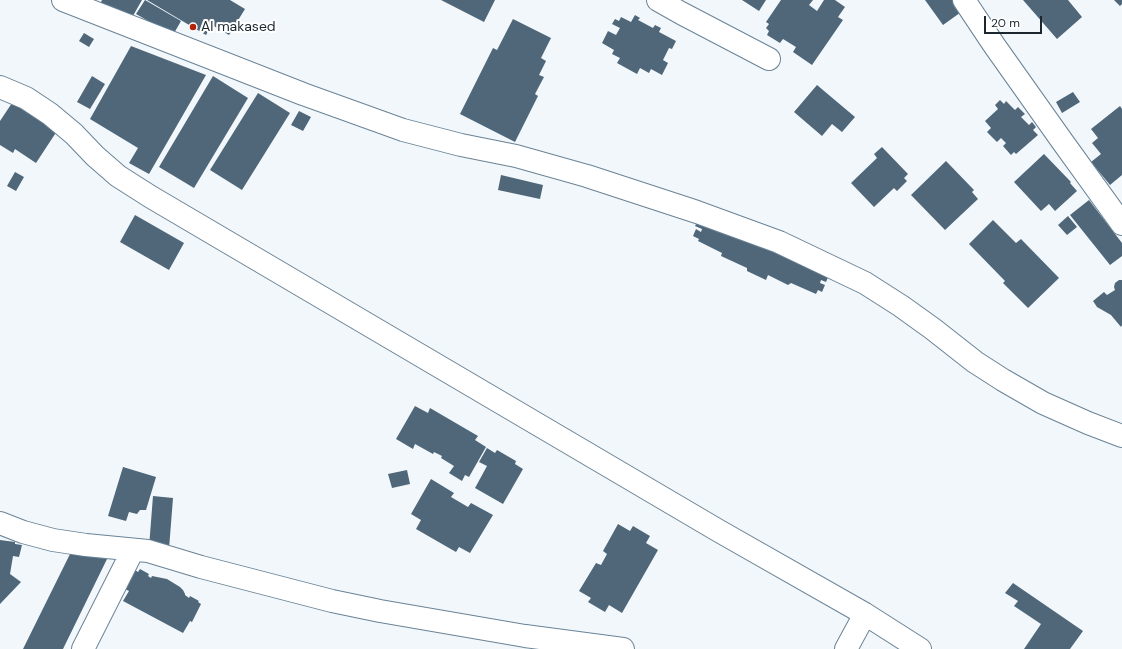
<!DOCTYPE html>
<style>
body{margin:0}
#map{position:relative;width:1122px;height:649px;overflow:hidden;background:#f1f7fb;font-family:"DM Sans",sans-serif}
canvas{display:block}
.scale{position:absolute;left:984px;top:16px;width:58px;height:18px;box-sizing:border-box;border:2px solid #1c262e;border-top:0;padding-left:5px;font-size:12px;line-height:14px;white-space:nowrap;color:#1c262e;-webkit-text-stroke:3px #fff;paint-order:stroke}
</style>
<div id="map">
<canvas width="1122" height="649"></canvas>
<div class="scale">20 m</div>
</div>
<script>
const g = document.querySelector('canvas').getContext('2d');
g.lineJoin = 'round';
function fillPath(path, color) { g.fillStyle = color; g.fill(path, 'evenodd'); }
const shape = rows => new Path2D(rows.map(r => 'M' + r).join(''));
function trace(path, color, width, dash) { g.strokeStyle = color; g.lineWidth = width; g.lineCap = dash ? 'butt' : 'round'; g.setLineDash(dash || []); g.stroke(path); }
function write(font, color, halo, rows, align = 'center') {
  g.font = font + ' "DM Sans",sans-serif'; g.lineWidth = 4; g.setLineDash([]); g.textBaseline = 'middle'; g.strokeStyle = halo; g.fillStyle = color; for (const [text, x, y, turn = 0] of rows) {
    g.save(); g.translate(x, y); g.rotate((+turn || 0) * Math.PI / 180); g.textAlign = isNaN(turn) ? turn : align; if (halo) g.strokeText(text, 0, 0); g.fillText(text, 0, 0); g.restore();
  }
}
const building = shape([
 [102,0,142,0,130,21,100,4],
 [145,0,181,21,173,35,136,14],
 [147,0,230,0,245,9,229,35,212,25,206,35],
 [441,0,495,0,484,22],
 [742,0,766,0,759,11],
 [781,0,813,0,809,5,817,11,824,0,835,0,845,7,838,17,843,20,812,65,793,52,796,47,783,39,780,43,767,35,769,31,766,28,769,24,766,22],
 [925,0,956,0,964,10,943,25],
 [1023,0,1068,0,1082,17,1057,39],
 [1114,0,1122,0,1122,4,1120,6],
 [635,15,640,18,638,20,653,28,655,25,661,28,659,32,676,41,672,49,669,48,663,60,668,63,662,75,651,69,649,73,640,68,637,74,617,63,620,58,612,54,614,50,602,43,608,31,616,35,620,28,612,24,615,19,619,21,621,17,631,22],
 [513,19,551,38,541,58,546,61,539,75,544,77,535,94,538,96,515,142,460,114,493,48,497,50],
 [84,33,94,39,89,47,79,41],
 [131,46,206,75,149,174,129,163,138,148,90,119],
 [92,76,105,84,90,109,77,102],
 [213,76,248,98,194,188,159,167],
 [817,85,855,117,842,132,832,124,822,136,794,112],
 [1073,92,1080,102,1062,113,1056,102],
 [258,93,290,113,242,190,210,170],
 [1000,100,1004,104,1006,101,1015,110,1018,107,1025,114,1021,117,1029,125,1032,122,1036,127,1033,130,1038,135,1016,154,1014,152,1011,155,1003,146,1006,143,1001,138,997,142,987,132,991,128,985,121,998,109,995,105],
 [12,103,57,131,36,163,15,149,13,153,0,145,0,121],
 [1120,106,1122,109,1122,175,1110,185,1091,162,1101,154,1092,143,1098,138,1091,129],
 [299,111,311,117,303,131,291,125],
 [882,147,908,174,904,178,907,181,897,191,894,188,874,207,851,183,877,158,874,154],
 [1044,154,1071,182,1070,183,1077,191,1055,211,1049,204,1041,211,1014,182],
 [946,161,974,190,972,192,978,199,945,230,911,195],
 [15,172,24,177,16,191,7,186],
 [501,175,543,185,540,199,498,190],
 [1089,200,1122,243,1122,256,1110,265,1070,215],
 [135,215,184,243,169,270,120,242],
 [1068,216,1077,227,1067,235,1058,225],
 [699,219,829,275,826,282,821,280,820,283,825,285,822,292,818,290,816,294,791,283,788,285,768,275,766,280,747,271,747,268,721,256,722,253,698,241,699,239,693,236,696,229,701,232,702,229,695,226],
 [993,220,1016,243,1021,239,1059,278,1028,308,1003,283,1005,281,969,244],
 [1119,280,1122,280,1122,325,1121,327,1111,315,1097,307,1093,301,1104,292,1107,295,1115,290,1114,287,1115,283],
 [415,406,428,413,430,408,478,436,475,440,486,447,469,477,465,475,462,481,449,473,454,466,441,458,442,456,434,452,433,454,415,444,413,449,396,439],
 [487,448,495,453,497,450,516,461,515,464,523,469,503,504,475,488,487,466,479,462],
 [123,467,156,477,146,510,140,510,137,514,129,512,126,521,108,516],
 [407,470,410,484,392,488,388,474],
 [431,479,454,493,451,497,468,507,471,503,493,515,470,553,459,547,456,552,416,529,421,520,411,514],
 [153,496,173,498,169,549,149,547],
 [618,524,630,531,633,526,650,536,646,543,658,550,622,613,609,605,605,612,588,602,591,598,579,591,596,563,601,565,607,554,603,551],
 [0,540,15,542,15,544,22,545,19,557,13,556,10,574,21,582,0,604],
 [71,552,107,559,63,649,23,649],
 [140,569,149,574,148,576,151,578,152,576,167,579,180,587,183,590,185,594,185,595,189,598,190,596,199,601,198,602,201,604,192,622,190,621,183,633,123,601,129,591,125,589,135,570,138,572],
 [1013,583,1083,631,1070,649,1024,649,1041,624,1014,606,1018,601,1005,593]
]);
const minor = shape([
 [63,0,303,94,403,130,461,145,516,156,587,176,697,212,779,242,865,283,901,306,933,329,975,362,1003,380,1043,403,1088,423,1122,436],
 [658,0,681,13,769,59],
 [964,0,994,45,1062,141,1122,224],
 [0,87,26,98,50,114,74,134,95,156,118,176,151,197,719,531,865,614,920,649],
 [0,523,23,532,53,540,86,545,148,551,201,567,332,601,380,611,525,636,623,649],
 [83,649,133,550],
 [846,649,865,614]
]);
const markers = [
 [193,27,4,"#b1240a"]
];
const poiNames = [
 ["Al makased",201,27]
];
fillPath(building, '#4f6779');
trace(minor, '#6a8396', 24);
trace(minor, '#fff', 22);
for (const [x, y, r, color] of markers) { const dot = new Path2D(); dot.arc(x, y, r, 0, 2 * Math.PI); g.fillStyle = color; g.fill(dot); trace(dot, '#fff', 1.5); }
write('14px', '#1c262e', '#fff', poiNames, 'left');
</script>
